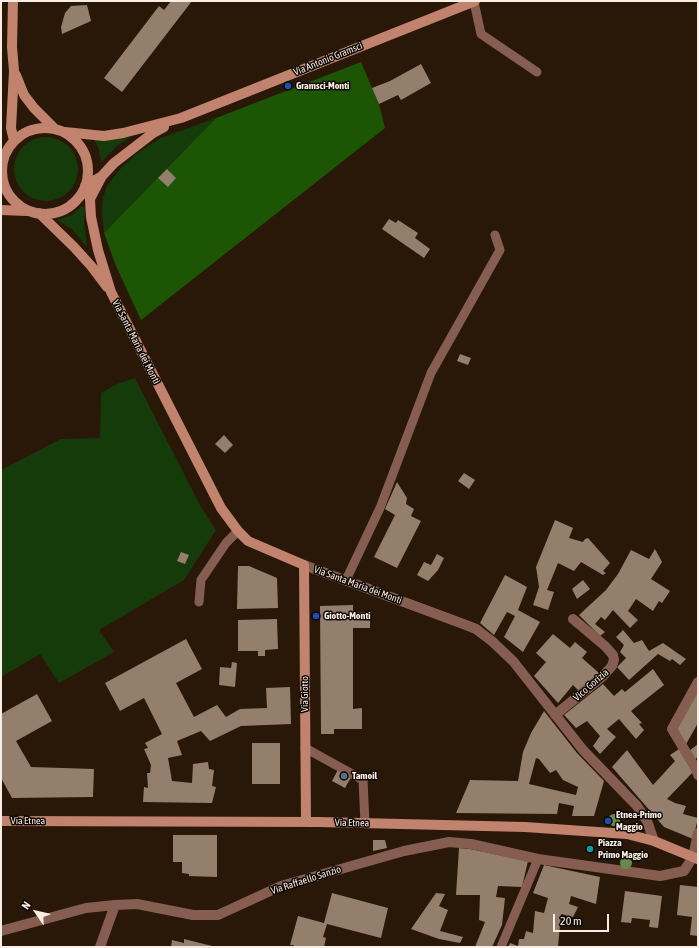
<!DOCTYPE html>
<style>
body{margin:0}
#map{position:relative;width:699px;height:948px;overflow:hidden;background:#291808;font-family:"Asap Condensed",sans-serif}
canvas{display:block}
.frame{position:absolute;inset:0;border:2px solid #faede3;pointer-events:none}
.north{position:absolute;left:16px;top:892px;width:40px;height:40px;-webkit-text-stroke:3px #0c0602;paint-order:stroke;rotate:304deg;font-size:11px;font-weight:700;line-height:16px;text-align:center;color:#faede3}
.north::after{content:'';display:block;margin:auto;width:14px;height:18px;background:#faede3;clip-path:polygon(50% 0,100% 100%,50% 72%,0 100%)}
.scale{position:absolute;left:553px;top:914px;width:56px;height:18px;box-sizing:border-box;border:2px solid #faede3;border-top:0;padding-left:5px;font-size:12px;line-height:14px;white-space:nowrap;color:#faede3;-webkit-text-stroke:3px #0c0602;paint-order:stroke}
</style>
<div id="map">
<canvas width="699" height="948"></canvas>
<div class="frame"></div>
<div class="north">N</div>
<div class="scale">20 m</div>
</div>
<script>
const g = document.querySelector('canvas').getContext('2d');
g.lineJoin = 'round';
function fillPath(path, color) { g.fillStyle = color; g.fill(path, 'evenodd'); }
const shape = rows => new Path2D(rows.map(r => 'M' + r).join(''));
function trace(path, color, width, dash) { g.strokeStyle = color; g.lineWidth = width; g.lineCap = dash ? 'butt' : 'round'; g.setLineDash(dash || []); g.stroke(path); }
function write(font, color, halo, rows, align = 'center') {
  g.font = font + ' "Asap Condensed",sans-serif'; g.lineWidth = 3; g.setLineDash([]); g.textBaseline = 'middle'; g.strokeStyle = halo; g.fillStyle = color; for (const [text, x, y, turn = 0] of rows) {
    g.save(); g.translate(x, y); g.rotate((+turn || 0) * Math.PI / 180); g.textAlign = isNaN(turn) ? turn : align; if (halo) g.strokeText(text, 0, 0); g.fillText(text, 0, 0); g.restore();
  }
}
const green = shape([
 [216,118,104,233,102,212,103,197,107,186,121,168,137,153,161,138],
 [131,136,117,146,101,162,99,149,94,139],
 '14 169a32 32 0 1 1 64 0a32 32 0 1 1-64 0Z',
 [82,206,85,207,84,222,87,247,72,229,57,220,72,215],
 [135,378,201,507,216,530,184,580,99,630,114,652,59,683,40,654,1,677,1,470,61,439,100,438,101,393,117,384]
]);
const forest = shape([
 [361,62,379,104,385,128,141,320,116,266,104,233,216,118]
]);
const building = shape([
 [171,1,192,1,122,92,104,78,159,6,164,10],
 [87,5,91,21,62,34,61,27,65,13,71,6],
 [421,64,431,83,401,100,398,95,379,104,372,88,390,81],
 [167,169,176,178,168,187,158,178],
 [389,219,396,223,398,220,418,233,415,238,430,249,424,258,382,229],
 [460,354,471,358,468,365,457,361],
 [224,435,233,445,225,453,215,444],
 [464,473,475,480,469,489,458,481],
 [397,482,407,498,406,504,414,509,411,516,421,521,397,568,374,557,395,515,385,509],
 [555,520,573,528,569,538,583,542,585,539,588,538,610,563,603,571,606,573,603,575,581,562,574,571,558,563,547,590,554,592,548,610,533,605,539,587,536,567],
 [655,549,662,562,651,579,670,591,662,603,659,601,653,611,636,599,628,611,638,620,630,628,613,610,605,620,601,617,595,624,605,632,600,636,579,615,606,590,618,574,631,550,649,559],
 [181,552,189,555,185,564,177,561],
 [437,554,444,558,438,570,428,581,417,575,424,562,431,565],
 [238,566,249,566,277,578,278,608,237,609],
 [505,575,527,587,518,610,540,622,523,652,504,637,515,616,507,612,494,635,480,623],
 [583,580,590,589,577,599,572,589],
 [353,605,353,613,370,612,370,628,353,628,353,709,362,708,362,729,334,729,334,734,321,734,320,606],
 [277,619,278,649,265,650,265,656,258,656,258,651,238,651,238,620],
 [623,630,634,643,642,640,649,651,663,643,686,659,680,665,672,659,670,661,658,654,629,680,617,667,626,658,620,652,624,645,616,637],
 [553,634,570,648,575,642,587,652,582,658,599,673,580,692,573,685,558,703,534,676,546,662,536,653],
 [186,639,202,669,176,683,194,717,217,705,226,717,240,709,267,708,266,688,290,687,291,724,241,726,210,741,201,731,177,741,182,755,168,758,172,781,192,783,193,764,208,762,209,769,214,770,212,786,216,787,212,803,143,802,144,787,148,788,147,773,150,773,151,765,144,749,148,748,145,743,162,734,144,698,120,711,105,683],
 [232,662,237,663,235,687,219,685,220,667,231,668],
 [653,669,664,685,631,711,642,723,639,724,644,730,636,739,619,719,607,729,616,737,600,754,593,746,600,736,587,721,576,728,564,715,603,684,614,696,622,689,625,692],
 [698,689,698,723,685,746,676,731],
 [37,694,52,721,16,741,31,767,94,769,93,797,12,798,1,778,1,714],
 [544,711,577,753,604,781,594,816,572,816,574,806,559,803,557,814,456,813,470,780,518,781,523,752,531,733],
 [536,758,539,759,550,773,556,770,563,780,578,787,576,795,529,784],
 [252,743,280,743,280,784,252,784],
 [698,744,698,756,695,760,689,751],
 [679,749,693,772,667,799,675,803,686,806,683,814,698,818,693,839,664,827,612,767,627,750,653,785,675,761,670,755],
 [341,764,354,772,345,788,332,781],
 [173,835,217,835,217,877,189,876,189,874,182,873,182,862,173,862],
 [373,840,385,840,387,848,373,851],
 [459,848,470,849,528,861,522,887,498,886,496,897,505,898,502,925,492,947,475,947,485,922,479,920,480,895,456,895],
 [544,865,600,877,596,904,571,896,569,904,578,907,573,917,561,914,558,947,508,947,510,943,518,946,519,939,524,939,526,931,533,933,535,911,544,913,548,898,533,893],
 [680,885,698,887,698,936,690,935,692,917,677,915],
 [625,891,662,896,658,928,649,927,650,920,632,918,631,923,621,922],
 [332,893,388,908,381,938,327,924,323,937,326,938,324,947,293,947,294,945,290,945,298,916,324,923],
 [436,893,445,894,439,906,448,910,440,931,463,937,460,943,439,939,411,929],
 [184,939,212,946,212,947,171,947,172,940,184,943]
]);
const lane = shape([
 [474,2,481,34,537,72],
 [346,580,380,508,431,373,500,250,495,235],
 [199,602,201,580,226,543,238,531],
 [305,748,363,780,365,823],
 [501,947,538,859]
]);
const street = shape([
 [304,565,466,625,476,629,493,642,513,661,583,750,637,806,647,821,654,841],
 [698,682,672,729,696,769,698,775],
 [555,715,603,676,612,666,614,660,613,655,605,646,573,619],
 [1,931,86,908,115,905,137,904,193,915,218,915,281,886,404,851,449,842,471,844,538,859,660,876,684,871,693,857,698,833],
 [100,947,115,905]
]);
const secondary = shape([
 [13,1,12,47,14,71,11,128,14,141],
 [16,75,24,95,34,108,55,129],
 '2 171a43 43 0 1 1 86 0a43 43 0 1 1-86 0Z',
 [65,132,104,136,123,133,181,118,475,1],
 [102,176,85,186,90,199,91,217,98,250,111,292,221,508,238,531,248,541,304,565,306,822],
 [90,199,102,176,114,163,153,133,164,127],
 [1,210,27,211],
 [39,213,74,247,92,267,107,287],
 [1,821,319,822,525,827,627,834,654,841,698,859]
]);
const trees = [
 [614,820],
 [626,863]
];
const markers = [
 [288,86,4,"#1a4fb4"],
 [316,616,4,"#1a4fb4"],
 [344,776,4,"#5c6f8a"],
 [608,821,4,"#1a4fb4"],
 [590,849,4,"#0f9aa8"]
];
const streetNames = [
 ["Via Antonio Gramsci",328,59,-22],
 ["Via Santa Maria dei Monti",136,342,63],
 ["Via Santa Maria dei Monti",358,585,20],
 ["Vico Gorizia",591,685,-41],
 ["Via Giotto",305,694,-90],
 ["Via Etnea",28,821],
 ["Via Etnea",352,823,1],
 ["Via Raffaello Sanzio",306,880,-18]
];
const poiNames = [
 ["Gramsci-Monti",296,86],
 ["Giotto-Monti",324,616],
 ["Tamoil",352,776],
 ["Etnea-Primo",616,815],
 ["Maggio",616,827],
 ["Piazza",598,843],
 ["Primo Maggio",598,855]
];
fillPath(green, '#163b0a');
fillPath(forest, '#1c5604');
fillPath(building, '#947e6c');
trace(lane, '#855d51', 9);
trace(street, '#855d51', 10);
trace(secondary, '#c1826e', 10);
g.fillStyle = '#678a4c';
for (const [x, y] of trees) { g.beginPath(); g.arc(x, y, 6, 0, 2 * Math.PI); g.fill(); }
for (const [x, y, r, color] of markers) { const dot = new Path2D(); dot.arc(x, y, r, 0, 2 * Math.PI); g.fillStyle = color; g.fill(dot); trace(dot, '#0c0602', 1.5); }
write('10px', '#faede3', '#0c0602', streetNames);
write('bold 10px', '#faede3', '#0c0602', poiNames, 'left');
</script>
